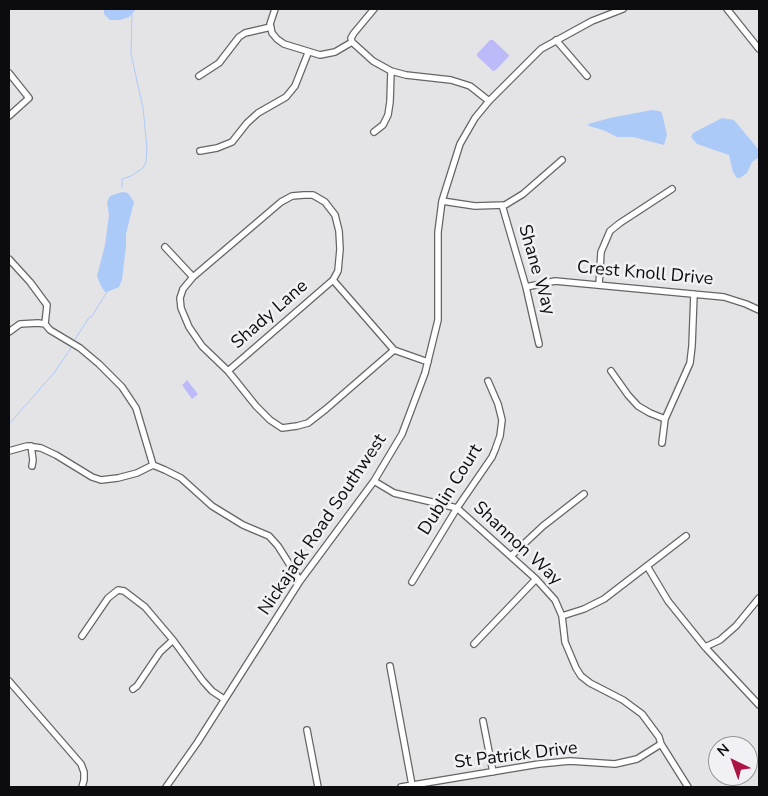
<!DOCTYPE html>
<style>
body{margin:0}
#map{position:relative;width:768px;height:796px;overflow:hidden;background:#e4e4e7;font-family:"Nunito Sans",sans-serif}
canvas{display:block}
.frame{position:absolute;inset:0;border:10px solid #0c0c0e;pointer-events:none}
.north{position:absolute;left:708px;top:736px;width:50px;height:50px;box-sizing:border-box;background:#f1f1f5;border:1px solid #959599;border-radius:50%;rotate:318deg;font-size:14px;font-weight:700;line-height:20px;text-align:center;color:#0c0c0e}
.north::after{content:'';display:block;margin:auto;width:18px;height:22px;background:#aa1546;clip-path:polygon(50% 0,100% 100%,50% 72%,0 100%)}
</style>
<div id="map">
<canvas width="768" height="796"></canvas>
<div class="frame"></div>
<div class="north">N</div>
</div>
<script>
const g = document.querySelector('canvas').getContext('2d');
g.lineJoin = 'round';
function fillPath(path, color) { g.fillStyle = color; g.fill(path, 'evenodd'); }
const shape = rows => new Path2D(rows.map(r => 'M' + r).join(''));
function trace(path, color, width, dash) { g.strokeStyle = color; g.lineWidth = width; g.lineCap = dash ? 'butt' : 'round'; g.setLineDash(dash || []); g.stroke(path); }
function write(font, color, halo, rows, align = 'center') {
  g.font = font + ' "Nunito Sans",sans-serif'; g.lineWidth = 5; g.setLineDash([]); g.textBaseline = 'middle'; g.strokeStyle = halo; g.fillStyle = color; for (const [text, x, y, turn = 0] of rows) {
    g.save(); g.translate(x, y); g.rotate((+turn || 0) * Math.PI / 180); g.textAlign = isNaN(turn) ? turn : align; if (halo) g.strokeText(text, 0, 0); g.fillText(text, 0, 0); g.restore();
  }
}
const green = shape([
 [490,40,493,40,508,54,509,56,496,70,493,71,477,56,477,54],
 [187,380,198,394,192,399,182,385]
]);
const water = shape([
 [104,9,136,9,129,17,120,20,110,20,104,14],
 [652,110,659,111,662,113,667,135,664,145,633,137,617,137,603,130,589,126,588,124,610,118],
 [722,118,734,120,759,150,759,157,752,162,747,173,740,178,737,178,733,172,729,155,697,144,691,137,693,133],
 [122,192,128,193,134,202,126,234,126,246,122,280,119,287,107,292,105,292,101,286,97,276,105,245,109,215,107,202,110,196]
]);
const stream = shape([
 [122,188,122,179,131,176,143,168,146,162,147,148,143,108,131,54,132,13],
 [74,341,88,319,92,316,107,292],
 [9,424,54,373,71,348]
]);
const minor = shape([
 [275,9,270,24,272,33,277,39,284,44,320,55,335,52,352,42,351,38,354,33,374,9],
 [727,9,759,49],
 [556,40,587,76],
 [352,42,373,61,391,71,406,75,451,80,470,86,489,101],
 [9,73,29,98,9,116],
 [199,76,219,63,239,37,245,33,271,27],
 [374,132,383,125,388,115,390,102,391,71],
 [200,151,217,148,232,142,247,123,258,113,286,97,295,86,308,53],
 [442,201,475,206,505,205,523,194,562,160],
 [502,205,526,287,539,344],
 [165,247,193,277],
 [9,259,30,282,47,305,45,324],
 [333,280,394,350],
 [599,285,601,252,610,231,620,223,672,189],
 [526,287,555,281,724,297,746,304,759,310],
 [9,332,20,324,38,323,45,324,50,330,80,348,99,364,122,387,136,408,153,465],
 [228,371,333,280,338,271,340,249,339,231,335,215,325,202,313,195,304,195,292,196,281,202,193,277,183,289,180,298,181,308,189,327,202,346,228,371,256,406,270,420,282,428,297,426,308,423,326,409,394,350,428,362],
 [611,371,628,395,638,406,650,413,665,419],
 [662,443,665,419,690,363,692,346,694,294],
 [31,446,33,460,32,466],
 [9,451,27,446,41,448,56,455,92,477,101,480,118,478,137,473,153,465,165,470,181,478,212,506,243,525,269,536,278,546,300,581],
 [374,481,394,493,457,508,536,579,555,600,562,616,565,642,576,668,581,676,590,683,623,700,642,714,659,737,661,744,688,787],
 [511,556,543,526,584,494],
 [647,566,668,601,705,647,759,705],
 [412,582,457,508,492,457,495,450,500,436,502,420,498,404,488,381],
 [562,616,584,609,604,599,686,536],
 [82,636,108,598,118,590,124,591,145,607,173,640,203,681,212,691,224,699],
 [474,644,536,579],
 [705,647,720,640,736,626,759,598],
 [390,666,412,785],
 [9,681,81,764,84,772,84,780,82,787],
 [133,689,137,686,160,652,173,640],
 [483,721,493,772],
 [307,730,318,787],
 [166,787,197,743,300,581,374,481,402,434,425,373,438,320,438,232,442,201,460,144,475,118,489,101,541,49,592,21,623,9],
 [401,787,539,764,570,761,615,764,637,759,661,744]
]);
const streetNames = [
 ["Shane Way",536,270,74],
 ["Crest Knoll Drive",645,274,5],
 ["Shady Lane",270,315,-41],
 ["Dublin Court",451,490,-58],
 ["Nickajack Road Southwest",323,525,-56],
 ["Shannon Way",517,544,43],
 ["St Patrick Drive",516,756,-7]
];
fillPath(green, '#bdbaf9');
fillPath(water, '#accaf8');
trace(stream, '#accaf8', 1);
trace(minor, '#656568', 8);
trace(minor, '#fff', 5.5);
write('18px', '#0c0c0e', '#f1f1f5', streetNames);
</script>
